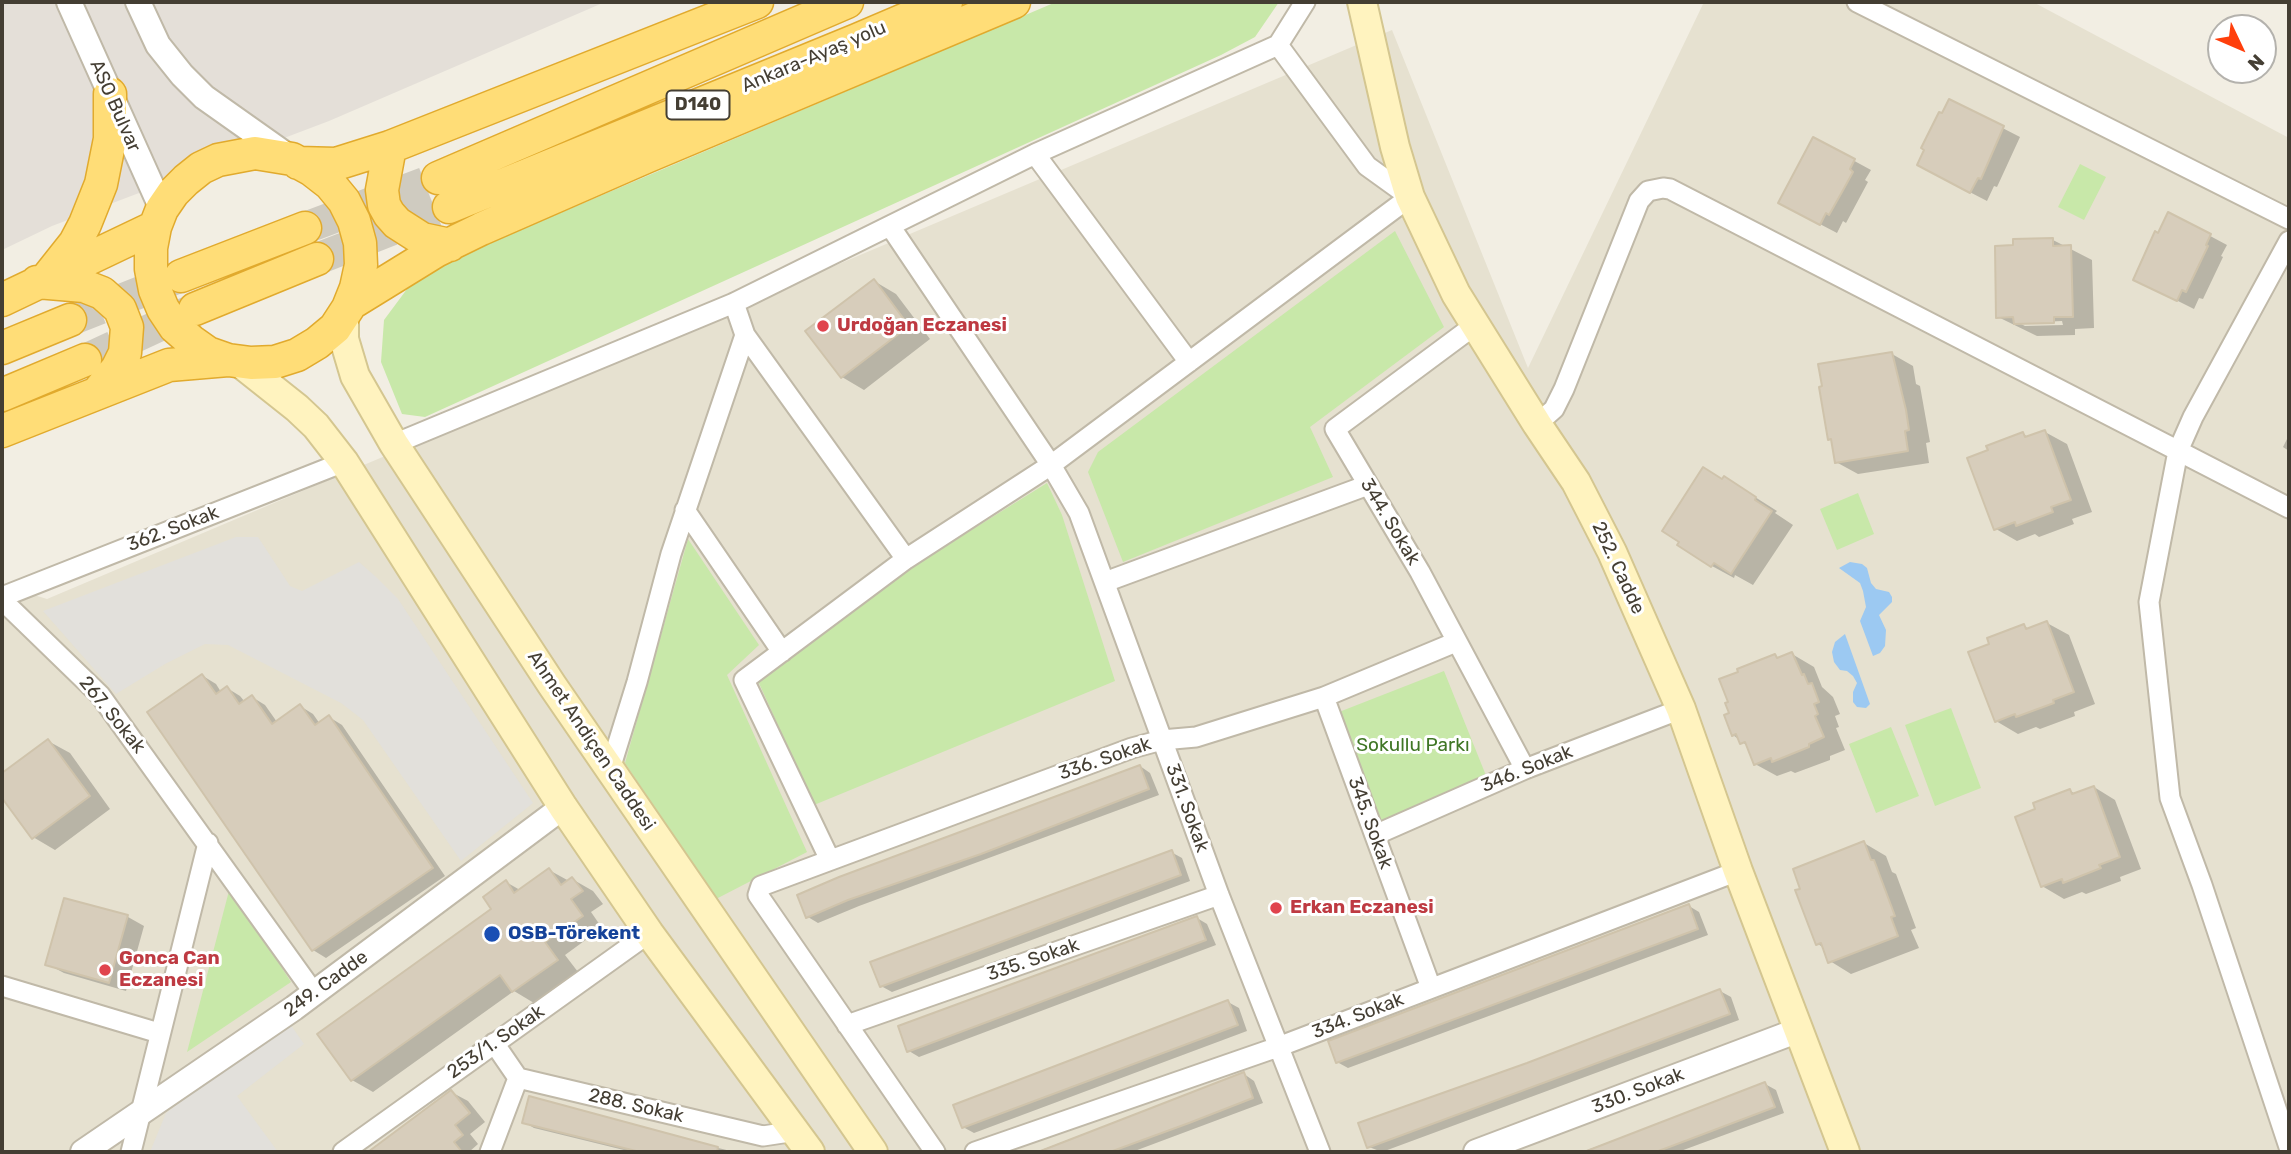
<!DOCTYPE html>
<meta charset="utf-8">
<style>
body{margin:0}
#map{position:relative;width:2291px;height:1154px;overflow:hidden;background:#f2eee3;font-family:Rubik,sans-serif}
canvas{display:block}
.frame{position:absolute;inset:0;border:4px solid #443e33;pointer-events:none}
.north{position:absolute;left:2207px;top:14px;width:70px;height:70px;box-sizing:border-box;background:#fff;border:2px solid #b4b2ad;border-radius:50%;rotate:134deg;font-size:19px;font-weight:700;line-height:28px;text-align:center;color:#443e33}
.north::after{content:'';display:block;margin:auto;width:24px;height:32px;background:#ff3f0c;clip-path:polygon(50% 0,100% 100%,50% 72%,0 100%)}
</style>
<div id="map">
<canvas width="2291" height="1154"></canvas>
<div class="frame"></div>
<div class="north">N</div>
</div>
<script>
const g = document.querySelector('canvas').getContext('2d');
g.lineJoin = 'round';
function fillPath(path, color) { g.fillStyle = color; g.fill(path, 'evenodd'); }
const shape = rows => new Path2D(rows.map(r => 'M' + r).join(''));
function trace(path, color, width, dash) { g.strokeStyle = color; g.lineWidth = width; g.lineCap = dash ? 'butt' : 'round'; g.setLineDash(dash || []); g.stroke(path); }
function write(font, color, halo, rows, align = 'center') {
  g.font = font + ' Rubik,sans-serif'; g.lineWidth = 6; g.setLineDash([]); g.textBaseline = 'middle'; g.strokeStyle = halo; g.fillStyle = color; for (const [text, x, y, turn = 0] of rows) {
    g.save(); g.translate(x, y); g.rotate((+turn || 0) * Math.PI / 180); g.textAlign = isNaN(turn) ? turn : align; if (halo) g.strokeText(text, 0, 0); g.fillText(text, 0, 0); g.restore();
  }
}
const residential = shape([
 [1704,2,2033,2,2289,138,2289,1152,2,1152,2,585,47,599,1392,30,1528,368]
]);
const industrial = shape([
 [2,2,605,2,329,121,52,226,2,250]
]);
const green = shape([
 [1056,2,1279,2,1255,37,1221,55,425,417,402,414,381,362,384,320,407,289,440,264],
 [2080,164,2106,177,2084,220,2058,207],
 [1395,231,1444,327,1310,427,1333,477,1123,562,1088,472,1098,452],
 [1047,483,1062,515,1115,681,814,805,758,681,920,562],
 [1858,493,1874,534,1837,550,1820,509],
 [688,539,759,645,727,675,807,852,716,899,625,763],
 [1444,671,1487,778,1380,821,1339,712],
 [1951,708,1981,788,1935,806,1905,725],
 [1891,727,1919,796,1876,813,1849,744],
 [230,887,291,982,187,1052]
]);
const parking = shape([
 [236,537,258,537,290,586,302,591,359,562,375,576,398,599,533,803,461,861,363,720,341,703,228,645,205,644,165,664,116,694,43,611],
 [288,1021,304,1044,237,1096,278,1152,150,1152,166,1113]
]);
const water = shape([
 [1850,562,1862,564,1867,568,1871,583,1876,589,1889,592,1892,597,1892,602,1879,615,1886,630,1885,646,1880,653,1873,656,1860,621,1866,607,1863,591,1860,583,1839,568],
 [1845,634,1870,704,1866,708,1857,707,1853,702,1853,692,1857,683,1853,676,1847,671,1840,670,1834,662,1832,652,1835,642]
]);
const shadow = shape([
 [1950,101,2020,137,1997,187,1994,186,1987,201,1935,174,1942,115],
 [1814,139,1871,170,1865,180,1868,182,1846,223,1843,221,1837,233,1797,212],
 [2169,214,2227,245,2221,256,2223,257,2203,299,2199,298,2194,309,2152,288,2159,235],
 [2053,240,2092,260,2094,328,2075,329,2075,335,2037,336,1998,317],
 [2062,321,2063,325,2025,326,2019,323],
 [874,281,896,294,930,339,864,390,842,377],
 [1892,354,1913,366,1916,384,1920,386,1930,442,1926,443,1929,463,1858,474,1836,462,1833,441,1829,439],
 [2045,432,2067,444,2092,512,2072,519,2074,524,2039,537,2035,534,2017,541,1996,529,2023,434,2030,438],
 [2289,435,2289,451,2283,447],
 [1725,478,1777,511,1775,513,1793,525,1753,585,1735,575,1734,578,1712,566,1682,541],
 [2047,623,2069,635,2095,704,2074,712,2075,716,2040,729,2036,727,2018,734,1996,721,1991,645,2024,626,2029,629],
 [1792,654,1814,667,1822,687,1833,697,1840,714,1835,716,1839,727,1836,728,1845,750,1830,756,1830,760,1795,773,1791,771,1777,776,1755,764,1749,747,1733,735,1731,714,1775,656,1781,659],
 [203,676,216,684,221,692,227,688,240,696,245,702,252,697,265,705,277,722,300,706,313,714,320,724,329,717,342,725,445,876,326,958,313,950],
 [48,741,70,753,110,809,55,850,33,837,2,795,2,775],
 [1140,766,1150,773,1159,795,859,906,818,923,808,917],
 [2094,787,2115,800,2141,869,2120,877,2121,881,2086,894,2082,892,2064,899,2042,886,2038,810,2070,791,2076,794],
 [1864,843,1886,856,1892,872,1896,874,1916,928,1911,930,1919,948,1851,974,1830,961,1824,948,1818,944],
 [1171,852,1182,858,1190,881,892,992,881,986],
 [549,870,569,881,572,879,593,891,603,904,591,912,602,928,565,955,578,972,534,1003,514,991,373,1092,352,1080,494,910,506,882,520,890],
 [66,900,128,917,144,926,126,991,64,973,47,964],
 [1689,906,1699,912,1708,935,1348,1068,1337,1062],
 [1197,918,1207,924,1216,945,919,1057,909,1051],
 [1720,991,1731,997,1739,1020,1382,1152,1369,1147,1527,1064],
 [1228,1002,1239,1008,1247,1031,974,1133,963,1127],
 [1244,1074,1254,1081,1263,1103,1132,1152,1036,1152],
 [1765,1084,1776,1090,1784,1113,1678,1152,1582,1152],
 [451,1092,468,1101,485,1122,470,1134,478,1144,469,1152,367,1152],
 [524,1122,647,1131,735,1152,632,1152,534,1128]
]);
const building = shape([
 [1949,99,2004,126,1981,179,1978,178,1970,193,1917,165,1924,150,1921,148,1939,112,1942,113,1949,99],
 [1813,137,1855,159,1850,169,1853,172,1842,192,1829,215,1826,213,1820,225,1778,203,1813,137],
 [2168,212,2211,234,2206,245,2208,246,2186,292,2182,290,2177,301,2133,280,2155,231,2158,233,2168,212],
 [2053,238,2053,246,2071,245,2073,317,2054,317,2054,323,2014,324,2013,317,1996,318,1995,246,2013,245,2013,239,2053,238],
 [874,279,909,326,841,378,805,331,874,279],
 [1892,352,1906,410,1909,430,1905,431,1908,451,1835,463,1831,439,1828,440,1819,387,1822,386,1818,364,1892,352],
 [2045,430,2071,500,2051,507,2053,512,2016,526,2015,522,1994,530,1967,458,1988,450,1986,446,2023,432,2025,437,2045,430],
 [1703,467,1722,479,1724,476,1756,497,1755,500,1772,511,1731,574,1714,563,1711,567,1677,545,1679,542,1662,531,1703,467],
 [2047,621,2074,692,2053,700,2054,703,2016,717,2015,714,1995,722,1968,652,1989,644,1987,638,2024,624,2026,629,2047,621],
 [1792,652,1802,675,1804,674,1808,684,1812,683,1819,702,1814,704,1818,714,1815,716,1824,737,1809,744,1809,747,1772,762,1771,758,1754,765,1745,742,1740,744,1736,734,1732,736,1724,715,1729,713,1725,703,1728,702,1719,679,1738,672,1737,669,1775,654,1777,658,1792,652],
 [202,674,216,694,227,686,239,704,252,695,272,724,300,704,315,725,329,715,433,868,312,951,147,712,202,674],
 [48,739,90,796,32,839,2,798,2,773,48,739],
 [1140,765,1149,789,981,854,848,900,806,918,797,895,839,877,1140,765],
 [2094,786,2120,857,2099,865,2101,868,2063,883,2062,879,2041,887,2015,817,2035,809,2033,803,2070,789,2072,794,2094,786],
 [1864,841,1871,860,1874,860,1895,916,1891,917,1898,936,1828,963,1821,943,1816,945,1795,890,1800,889,1793,869,1864,841],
 [1172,850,1181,875,880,987,870,962,1172,850],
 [549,868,561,885,572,877,583,891,571,899,583,916,545,942,558,960,512,992,500,975,351,1081,317,1034,491,909,483,897,506,880,514,893,549,868],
 [64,898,128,915,109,983,45,965,64,898],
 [1689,904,1698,929,1336,1063,1328,1041,1689,904],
 [1197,916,1206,940,907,1052,898,1026,1197,916],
 [1720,989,1730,1014,1367,1148,1358,1123,1527,1063,1720,989],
 [1228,1000,1238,1025,962,1128,953,1105,1228,1000],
 [1244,1072,1253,1098,1189,1123,1110,1152,1038,1152,1244,1072],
 [1765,1082,1775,1107,1656,1152,1584,1152,1765,1082],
 [451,1090,470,1113,455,1125,463,1135,454,1142,462,1152,368,1152,451,1090],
 [529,1096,718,1147,717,1152,640,1152,522,1123,529,1096]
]);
const trunkTunnel = shape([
 [305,228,438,178],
 [317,259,449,207],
 [70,320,179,277],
 [85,360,195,309]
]);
const minor = shape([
 [1857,2,2289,219],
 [1278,45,1305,2],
 [1035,154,1189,362],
 [890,226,1051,465,1079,513,1219,895,1320,1152],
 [2289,241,2193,417,2178,451,2149,602,2170,798,2202,885,2289,1147],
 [734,303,745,335,906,559],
 [1475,325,1335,429,1420,572,1525,769],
 [1537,424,1554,409,1564,389,1639,201,1648,191,1663,188,1670,189,2289,508],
 [394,444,734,303,1035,154,1278,45,1367,166,1410,197,1051,465,906,559,744,680,830,860],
 [685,510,782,652],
 [1105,582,1368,485],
 [2,597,344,462],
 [2,600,100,695,314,993],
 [1324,697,1431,988],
 [610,769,637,682,671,554,745,335],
 [1375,835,1525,769,1681,709],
 [2,986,159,1033],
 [847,1025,1219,895],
 [494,1043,518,1078,763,1136,796,1131],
 [131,1152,208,843],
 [343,1152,649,933],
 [490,1152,518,1078],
 [935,1152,758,895,761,886,1132,748,1162,740,1196,737,1324,697,1456,642],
 [975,1152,1278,1047,1738,871]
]);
const tertiary = shape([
 [69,2,162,209],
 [138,2,158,45,182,75,204,97,286,155],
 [83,1152,294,1008,563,807],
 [1476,1152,1799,1030]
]);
const secondary = shape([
 [1362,2,1395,147,1410,197,1456,294,1537,424,1576,482,1612,552,1681,709,1738,871,1845,1152],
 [344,315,344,339,355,376,394,444,552,685,873,1152],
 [239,362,297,408,316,426,344,462,563,807,649,933,810,1152]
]);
const trunk = shape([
 [390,147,382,190,384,205,389,214,397,223,422,239,450,245],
 [298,163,336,164,390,147,757,2],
 [438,178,847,2],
 [449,207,857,40,946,2],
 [181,276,305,228],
 [48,277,75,243,85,224,101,184,110,139,110,94],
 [37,282,84,286,102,293,120,309,127,327,125,353,117,369,99,391],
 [2,300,155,227],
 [350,304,436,251,481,229,648,156,1014,2],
 [195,309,317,259],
 [2,348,70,320],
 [2,395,85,360],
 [2,431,169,365,228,360,251,363,275,362,297,355,317,343,335,328,348,308,356,288,361,265,360,243,354,221,344,201,330,184,312,170,292,159,255,153,218,160,201,168,186,180,173,193,162,209,155,227,151,248,151,269,155,290,163,309,175,327,191,341,208,353,228,360]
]);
const markers = [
 [823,326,7,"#e0444e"],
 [1276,908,7,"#e0444e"],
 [492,934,9,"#1a4fb4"],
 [105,970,7,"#e0444e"]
];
const shields = [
 [698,105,63]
];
const shieldNames = [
 ["D140",698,105]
];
const streetNames = [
 ["Ankara-Ayaş yolu",814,57,-23],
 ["ASO Bulvar",115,106,66],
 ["344. Sokak",1390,522,59],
 ["362. Sokak",173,529,-21],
 ["252. Cadde",1618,568,65],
 ["267. Sokak",112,715,51],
 ["Ahmet Andiçen Caddesi",591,741,56],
 ["336. Sokak",1105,759,-19],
 ["346. Sokak",1527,769,-22],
 ["331. Sokak",1187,808,70],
 ["345. Sokak",1370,823,70],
 ["335. Sokak",1033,960,-19],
 ["249. Cadde",326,984,-36],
 ["334. Sokak",1358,1016,-21],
 ["253/1. Sokak",496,1042,-35],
 ["330. Sokak",1638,1091,-21],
 ["288. Sokak",636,1106,13]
];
const healthNames = [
 ["Urdoğan Eczanesi",837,326],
 ["Erkan Eczanesi",1290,908],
 ["Gonca Can",119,959],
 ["Eczanesi",119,981]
];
const parkNames = [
 ["Sokullu Parkı",1413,746]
];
const transitNames = [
 ["OSB-Törekent",508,934]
];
fillPath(residential, '#e6e1d0');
fillPath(industrial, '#e4dfd8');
fillPath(green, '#c8e8a9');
fillPath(parking, '#e2e0db');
fillPath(water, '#9cc9f2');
fillPath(shadow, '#0003');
fillPath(building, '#d7cdbb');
trace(building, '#cfc3ab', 2);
trace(trunkTunnel, '#cfcbc0', 32, [32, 16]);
trace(minor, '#c0b9a8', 23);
trace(tertiary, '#c0b9a8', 28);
trace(secondary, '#d4c690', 32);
trace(trunk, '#e1aa2d', 35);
trace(minor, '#fff', 19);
trace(tertiary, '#fff', 24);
trace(secondary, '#fff3bf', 28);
trace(trunk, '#fd7', 32);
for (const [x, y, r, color] of markers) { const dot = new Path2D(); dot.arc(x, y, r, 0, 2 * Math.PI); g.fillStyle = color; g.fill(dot); trace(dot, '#fff', 2.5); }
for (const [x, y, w] of shields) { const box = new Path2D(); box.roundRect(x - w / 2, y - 14.5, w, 29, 5); g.fillStyle = '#fff'; g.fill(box); trace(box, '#443e33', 2); }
write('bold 18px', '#443e33', null, shieldNames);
write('19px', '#443e33', '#fff', streetNames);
write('bold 19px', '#be3a42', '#fff', healthNames, 'left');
write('19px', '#3f7625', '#fff', parkNames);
write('bold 19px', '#164399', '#fff', transitNames, 'left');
</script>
